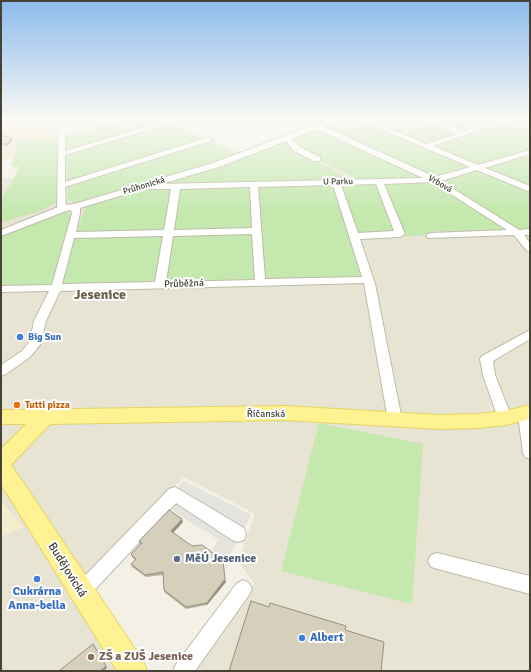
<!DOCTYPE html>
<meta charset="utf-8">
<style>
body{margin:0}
#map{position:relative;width:531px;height:672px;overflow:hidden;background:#f3f1e6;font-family:Signika,sans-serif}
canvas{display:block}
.frame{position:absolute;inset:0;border:2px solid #464235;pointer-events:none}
</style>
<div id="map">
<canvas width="531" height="672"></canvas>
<div class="frame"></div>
</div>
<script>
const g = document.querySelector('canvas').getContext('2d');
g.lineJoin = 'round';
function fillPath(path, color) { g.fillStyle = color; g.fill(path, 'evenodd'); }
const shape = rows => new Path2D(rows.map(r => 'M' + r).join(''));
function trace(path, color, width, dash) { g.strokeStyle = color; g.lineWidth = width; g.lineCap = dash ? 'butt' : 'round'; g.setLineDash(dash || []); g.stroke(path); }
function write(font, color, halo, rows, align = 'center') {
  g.font = font + ' Signika,sans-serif'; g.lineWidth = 4; g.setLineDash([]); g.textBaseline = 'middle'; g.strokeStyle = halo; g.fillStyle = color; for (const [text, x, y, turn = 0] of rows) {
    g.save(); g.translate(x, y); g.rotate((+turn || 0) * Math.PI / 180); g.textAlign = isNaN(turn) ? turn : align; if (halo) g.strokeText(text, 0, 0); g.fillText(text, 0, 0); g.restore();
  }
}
const residential = shape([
 [129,118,178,118,170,121,241,153,322,122,313,118,530,118,530,671,191,671,254,584,242,567,240,556,255,514,184,477,71,589,116,671,1,671,1,536,23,527,1,501,1,179,13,178,19,167,11,167,17,141,69,135]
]);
const commercial = shape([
 [1,501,23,527,1,536]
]);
const education = shape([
 [1,118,57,118,58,137,17,141,14,158,1,159]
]);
const green = shape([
 [130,118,177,118,71,149,66,148,67,136],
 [345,118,355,118,472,167,433,178,323,126],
 [365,118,419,118,457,134,426,144],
 [426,118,508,118,465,132],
 [517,118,530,118,530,150,478,165,431,146],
 [171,123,206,139,67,182,66,154],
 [319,128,423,178,359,180,301,150,290,138],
 [58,137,56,203,37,212,1,222,1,201,20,167,12,167,17,141],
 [286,140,297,151,350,180,167,185,164,182],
 [209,141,237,154,220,160,217,159,214,160,217,162,211,164,109,194,74,203,68,200,67,186,69,185],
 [530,154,530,186,484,167],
 [477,169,530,191,530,229,515,229,440,180],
 [434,181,507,230,434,231,435,235,405,236,382,183],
 [340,183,377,183,396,233,357,234],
 [333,184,361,277,264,279,257,186],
 [249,186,252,229,172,230,178,188],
 [142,189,171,189,163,231,76,233,84,211,88,206],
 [67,212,71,216,52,285,1,286,1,237,38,221],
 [252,233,255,279,164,282,171,235],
 [163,235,154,282,61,284,75,237],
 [319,423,423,444,412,604,281,571]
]);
const parking = shape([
 [70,417,106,417,102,428,66,428],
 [184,481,251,515,227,560,212,550,219,540,162,504]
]);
const minor = shape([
 [59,118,65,118,65,151,176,118,187,118,65,155,65,182,206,138,209,138,213,140,65,187,66,205,74,204,213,163,332,118,342,118,323,126,435,177,470,167,355,118,364,118,426,144,457,134,420,118,430,118,464,131,504,118,515,118,433,146,478,165,530,150,530,154,485,168,530,186,530,192,477,170,441,181,519,230,530,229,530,235,524,235,530,243,530,252,527,251,514,235,428,238,426,236,428,234,431,233,507,230,432,182,384,184,405,234,400,237,360,239,375,284,402,420,400,424,395,425,390,424,388,420,364,283,60,291,46,321,40,345,30,357,6,374,1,376,1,365,22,351,30,341,34,321,49,291,1,292,1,286,52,285,72,213,71,210,66,211,1,236,1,230,58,207,57,205,59,118],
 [317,129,423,178,161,184,219,167,286,141,294,151,314,161,320,161,320,157,300,147,291,139,317,129],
 [376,184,394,231,358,233,341,185,376,184],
 [333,185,362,277,265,279,258,187,333,185],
 [250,187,252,228,174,230,180,189,250,187],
 [143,189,171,189,164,230,76,232,80,213,80,208,143,189],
 [252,234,255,280,166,282,173,236,252,234],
 [163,236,155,282,62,284,74,238,163,236],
 [530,330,530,339,493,361,495,375,512,418,510,422,505,423,500,422,498,418,483,375,480,359,482,356,530,330],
 [525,409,530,410,530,459,525,457,523,453,518,414,520,410,525,409],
 [175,487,244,528,246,534,244,540,238,542,232,540,176,503,87,598,81,601,75,598,72,592,75,586,169,489,175,487],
 [437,553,530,576,530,594,431,567,428,561,431,555,437,553],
 [243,580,249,583,252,589,249,595,195,671,173,671,176,664,237,583,243,580]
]);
const major = shape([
 [530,405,530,419,505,425,478,428,440,429,285,420,50,424,11,465,25,485,143,661,147,671,117,671,1,484,1,449,26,424,1,424,1,410,285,406,440,415,478,414,505,411,530,405]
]);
const wall = shape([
 [1,135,13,140,7,146,1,145],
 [183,522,173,533,226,582,207,605,186,609,164,592,163,575,146,577,132,567,131,564,135,560,132,557,131,554,140,544,139,541]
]);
const shadedWall = shape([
 [12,138,13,140,7,146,6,144],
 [182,519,183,522,172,534,171,531],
 [225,579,226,582,207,605,207,603],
 [106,666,107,668,103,671,100,671]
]);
const building = shape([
 [1,135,12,138,6,144,1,143,1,135],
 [169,510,182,519,171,531,192,546,202,545,223,560,225,579,207,603,186,607,164,590,163,572,145,575,131,564,136,559,131,554,142,543,139,541,169,510],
 [251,601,269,607,270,603,346,626,345,630,384,642,381,671,229,671,251,601],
 [93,644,106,666,100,671,59,671,93,644]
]);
const markers = [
 [20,337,4,"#3f7fe0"],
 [17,405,4,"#e8710a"],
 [177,559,4,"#5c6f8a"],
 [37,579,4,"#3f7fe0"],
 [302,638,4,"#3f7fe0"],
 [91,657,4,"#8d6e63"]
];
const farStreetnames = [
 ["U Parku",338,182,-1],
 ["Vrbová",440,184,30],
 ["Průhonická",144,186,-17]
];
const streetNames = [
 ["Průběžná",184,284,-2],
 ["Říčanská",266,414]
];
const shopNames = [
 ["Big Sun",28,337]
];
const foodNames = [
 ["Tutti pizza",25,405]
];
const nearServicenames = [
 ["MěÚ Jesenice",185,559]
];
const nearStreetnames = [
 ["Budějovická",67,570,58]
];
const nearShopnames = [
 ["Cukrárna",37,592],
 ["Anna-bella",37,606],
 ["Albert",310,638,"left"]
];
const nearEducationnames = [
 ["ZŠ a ZUŠ Jesenice",99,657]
];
const districtNames = [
 ["Jesenice",100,295]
];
fillPath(residential, '#e7e4d4');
fillPath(commercial, '#f6ecd0');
fillPath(education, '#ede9cf');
fillPath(green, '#c4e8ae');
fillPath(parking, '#e4e3de');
trace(minor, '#bfbba8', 2);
trace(major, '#e5d362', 2);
fillPath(minor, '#fff');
fillPath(major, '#fff293');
fillPath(wall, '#b7b2a1');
fillPath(shadedWall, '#959183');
fillPath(building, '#d5cfbb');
trace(building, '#959183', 1);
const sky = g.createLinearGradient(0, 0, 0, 212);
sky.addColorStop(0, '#8bbaec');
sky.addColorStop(0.56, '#faf9f4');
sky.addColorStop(1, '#faf9f400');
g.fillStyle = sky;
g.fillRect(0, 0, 531, 212);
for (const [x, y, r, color] of markers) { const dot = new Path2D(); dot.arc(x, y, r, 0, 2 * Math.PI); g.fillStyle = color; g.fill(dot); trace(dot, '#fff', 1.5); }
write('9px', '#464235', '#fff', farStreetnames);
write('10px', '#464235', '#fff', streetNames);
write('bold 10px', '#366cbe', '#fff', shopNames, 'left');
write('bold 10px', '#c56008', '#fff', foodNames, 'left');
write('bold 12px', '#4e5e75', '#fff', nearServicenames, 'left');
write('12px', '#464235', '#fff', nearStreetnames);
write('bold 12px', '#366cbe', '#fff', nearShopnames);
write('bold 12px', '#785e54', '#fff', nearEducationnames, 'left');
write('bold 14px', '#69624c', '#fff', districtNames);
</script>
